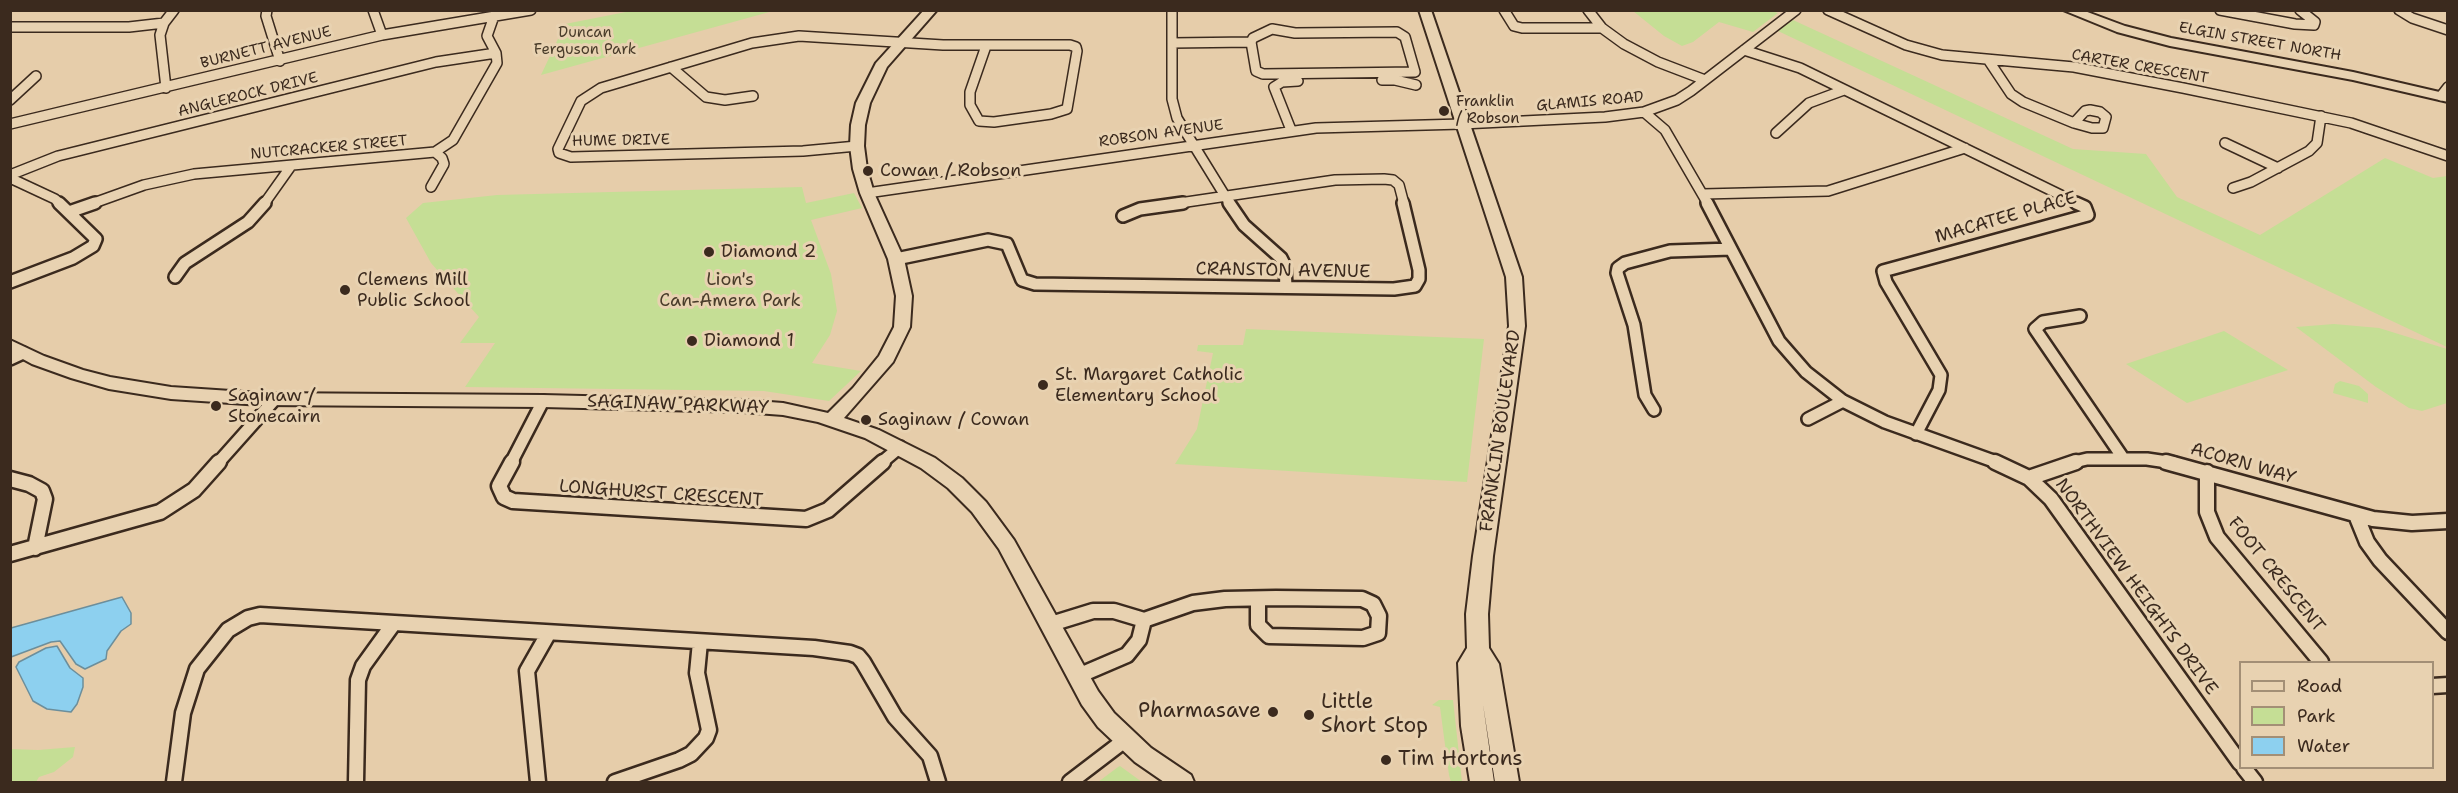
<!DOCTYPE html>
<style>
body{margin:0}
#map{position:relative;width:2458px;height:793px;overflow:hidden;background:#e6cdaa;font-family:"Shantell Sans",sans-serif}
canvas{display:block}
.frame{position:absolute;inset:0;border:12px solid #3b2a1e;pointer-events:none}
.legend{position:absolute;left:2239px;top:661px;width:195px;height:108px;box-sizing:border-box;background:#e8d2b1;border:2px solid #a38f76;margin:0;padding:8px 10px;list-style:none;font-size:18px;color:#3b2a1e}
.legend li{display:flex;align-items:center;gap:12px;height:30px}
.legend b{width:30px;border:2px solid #a38f76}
</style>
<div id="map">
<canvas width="2458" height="793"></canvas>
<div class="frame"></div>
<ul class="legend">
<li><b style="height:8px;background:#e8d2b1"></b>Road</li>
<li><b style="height:16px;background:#c5de95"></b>Park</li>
<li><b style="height:16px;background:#8dd0ef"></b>Water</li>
</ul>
</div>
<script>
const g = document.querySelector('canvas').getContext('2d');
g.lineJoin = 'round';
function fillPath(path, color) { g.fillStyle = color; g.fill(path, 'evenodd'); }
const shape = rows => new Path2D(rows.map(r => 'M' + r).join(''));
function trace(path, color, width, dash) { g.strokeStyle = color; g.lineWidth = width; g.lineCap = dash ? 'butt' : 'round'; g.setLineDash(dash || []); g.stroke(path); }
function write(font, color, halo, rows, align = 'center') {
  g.font = font + ' "Shantell Sans",sans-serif'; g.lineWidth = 6; g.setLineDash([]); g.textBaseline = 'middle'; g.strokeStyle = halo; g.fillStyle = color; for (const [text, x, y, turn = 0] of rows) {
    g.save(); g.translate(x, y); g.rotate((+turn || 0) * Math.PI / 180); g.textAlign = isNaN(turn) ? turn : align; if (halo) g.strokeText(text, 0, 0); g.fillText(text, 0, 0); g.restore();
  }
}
const green = shape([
 [636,10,773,10,773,11,541,75,565,24],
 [1772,11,1778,13,1753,32,1719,22,1693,42,1682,46,1664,36,1633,11],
 [1793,20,2073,149,2146,154,2177,197,2260,235,2385,158,2433,178,2447,176,2447,347,1778,31],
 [802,187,806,203,854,193,862,208,811,220,831,274,837,311,830,335,812,363,861,371,829,401,764,391,465,387,495,343,460,343,479,317,431,263,406,218,423,203,497,195],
 [2334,324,2379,328,2447,349,2447,403,2422,411,2409,408,2376,387,2296,327],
 [1246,329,1484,339,1467,482,1175,464,1197,429,1213,353,1197,351,1198,345,1243,345],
 [2224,331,2288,370,2187,403,2126,364],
 [2340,381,2359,386,2368,394,2368,403,2333,393,2335,384],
 [1439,700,1453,700,1462,782,1451,782,1449,775,1440,707,1432,705],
 [75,747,73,757,54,772,39,777,36,782,11,782,11,749,38,750],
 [1120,766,1142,782,1098,782,1118,767]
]);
const water = shape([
 [122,597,131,613,131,624,121,631,107,651,106,659,85,669,76,664,60,641,51,642,11,657,11,628,122,597],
 [57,646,70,668,83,678,83,687,77,704,71,712,47,709,33,701,16,667,19,662,46,648,57,646]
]);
const streetFar2 = shape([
 [267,10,266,16,280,61],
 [373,10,382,35],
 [1172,10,1172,99,1177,118,1230,204],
 [1504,10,1514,26,1522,28,1602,28],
 [1588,10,1602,28,1624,44,1658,62,1705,80],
 [1828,10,1906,45,1942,55,2074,67,2183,88,2351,123,2448,156],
 [2220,10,2295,24,2314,25,2315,22,2300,10],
 [2399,10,2412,18,2448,30],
 [10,27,129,27,164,23],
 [1272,29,1295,33,1397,32,1405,37,1415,72,1263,74,1256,71,1251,42,1253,38,1272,29],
 [1172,43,1251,42],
 [1744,50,1800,68,2079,204],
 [1989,61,2011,94,2023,102,2074,123],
 [671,67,706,97,725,100,753,96],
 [1382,80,1395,80,1416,85],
 [166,88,160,35,164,23,174,10],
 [2441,96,2448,87],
 [10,100,36,76],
 [2090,110,2100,112,2106,117,2103,128,2092,128,2074,123,2085,111,2090,110],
 [1644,112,1665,130,1708,204],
 [10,124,382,35,531,10],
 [1291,130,1274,87,1282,82,1298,81],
 [1776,133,1809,103,1844,90],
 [2225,143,2278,168],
 [857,146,803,151,571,157,559,153,558,149,581,101,601,88,752,43,799,36,943,45,1070,45,1076,47,1077,51,1067,109,1051,114,994,122,979,121,970,105,970,92,986,46],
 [10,175,58,156,436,62,496,53],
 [10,178,55,199,60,204],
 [431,187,444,164,442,158,435,152],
 [2233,188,2251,182,2309,151,2317,143,2321,116],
 [867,193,1316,128,1462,124,1605,117,1644,112,1677,100,1691,91,1796,10],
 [1703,194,1828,191,1965,148],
 [91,204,144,185,194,174,435,152,453,140,497,63,496,53,487,36,494,16],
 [264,204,291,166],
 [1173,204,1335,180,1384,179,1393,180,1399,185,1404,204]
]);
const streetFar1 = shape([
 [1229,203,1244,225,1281,258,1285,266,1286,287],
 [1707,203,1779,341,1806,372,1843,401,1885,422,1999,463],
 [69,212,95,203],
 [1123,216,1140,209,1183,203],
 [896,259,988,240,1007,244,1022,280,1035,284,1394,289,1415,286,1419,279,1419,270,1403,203],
 [175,277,185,263,248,222,265,203],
 [10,282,73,258,93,246,96,239,59,203],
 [2080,316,2043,322,2035,329,2123,458],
 [10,359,23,353],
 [1654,410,1645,395,1634,325,1617,273,1618,268,1625,263,1670,251,1731,249],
 [1808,419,1843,401],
 [1916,434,1939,390,1941,375,1886,282,1883,271,2088,215,2085,207,2076,203],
 [218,463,275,399],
 [511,463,543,401],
 [881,463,900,447],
 [2070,463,2087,459,2147,459,2174,463]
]);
const street = shape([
 [512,462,499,486,504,497,513,501,806,519,828,510,883,462],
 [1995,462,2029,478,2051,499,2240,763],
 [2166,462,2373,519,2412,523,2448,521],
 [2207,472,2207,512,2217,537,2321,662],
 [2029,478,2076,462],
 [10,479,29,484,42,491,45,499,35,548],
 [2356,515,2367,542,2380,560,2448,632],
 [10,554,160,512,194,490,219,462],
 [1051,624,1093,611,1114,611,1144,620,1193,603,1225,599,1276,598,1362,599,1373,604,1379,616,1378,633,1363,638,1269,636,1258,625,1258,599],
 [1078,676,1127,655,1139,640,1144,620],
 [2432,686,2448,685],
 [2244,768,2255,782],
 [174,782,183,713,197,669,228,630,248,618,260,615,814,648,850,653,858,656,863,662,895,717,930,756,938,782],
 [356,782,358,680,363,666,394,623],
 [538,782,527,671,548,634],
 [615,782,679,760,691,754,706,738,709,730,697,673,700,642],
 [1070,782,1125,740]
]);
const secondary = shape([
 [924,10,937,10,887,67,870,103,865,125,864,146,867,169,874,193,904,259,912,296,910,327,893,362,844,418,879,430,935,458,962,478,986,502,1014,540,1098,691,1114,713,1151,748,1191,775,1194,782,1164,782,1135,762,1098,727,1082,705,999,549,972,512,948,488,921,468,865,438,818,422,783,415,743,412,543,407,261,405,171,399,109,389,71,378,32,364,10,352,10,340,44,356,83,370,110,377,171,387,261,393,543,395,743,400,783,403,828,413,853,388,879,356,894,327,896,296,888,259,860,193,853,169,850,146,851,125,856,103,876,63,924,10],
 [1419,10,1431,10,1522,277,1525,326,1493,556,1488,614,1489,648,1499,664,1519,782,1495,782,1483,704,1494,782,1470,782,1461,726,1458,663,1467,648,1466,614,1473,556,1509,326,1506,277,1419,10],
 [2063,10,2082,10,2125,26,2171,38,2353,72,2448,94,2448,102,2353,80,2170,46,2117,32,2063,10]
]);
const markers = [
 [1444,111,6,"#3b2a1e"],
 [868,171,6,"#3b2a1e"],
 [709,252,6,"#3b2a1e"],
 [345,290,6,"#3b2a1e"],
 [692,341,6,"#3b2a1e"],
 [1043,385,6,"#3b2a1e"],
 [216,406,6,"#3b2a1e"],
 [866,420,6,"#3b2a1e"],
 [1273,712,6,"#3b2a1e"],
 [1309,715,6,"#3b2a1e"],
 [1386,760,6,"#3b2a1e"]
];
const farParknames = [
 ["Duncan",585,33],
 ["Ferguson Park",585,50]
];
const farStreetnames = [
 ["ELGIN STREET NORTH",2260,42,10],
 ["BURNETT AVENUE",266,48,-14],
 ["CARTER CRESCENT",2140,67,10],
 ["ANGLEROCK DRIVE",248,95,-14],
 ["GLAMIS ROAD",1590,102,-5],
 ["ROBSON AVENUE",1161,134,-8],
 ["HUME DRIVE",621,141,-1],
 ["NUTCRACKER STREET",329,148,-5]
];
const farPoinames = [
 ["Franklin",1456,102],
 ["/ Robson",1456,119]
];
const poiNames = [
 ["Cowan / Robson",880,171],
 ["Diamond 2",721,252],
 ["Clemens Mill",357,280],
 ["Public School",357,301],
 ["Diamond 1",704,341],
 ["St. Margaret Catholic",1055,375],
 ["Elementary School",1055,396],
 ["Saginaw /",228,396],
 ["Stonecairn",228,417],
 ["Saginaw / Cowan",878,420]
];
const streetNames = [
 ["MACATEE PLACE",2006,218,-16],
 ["CRANSTON AVENUE",1283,271,1],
 ["SAGINAW PARKWAY",678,405,2],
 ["FRANKLIN BOULEVARD",1501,431,-82],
 ["ACORN WAY",2243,464,16],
 ["LONGHURST CRESCENT",661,494,4],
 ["FOOT CRESCENT",2276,575,51],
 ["NORTHVIEW HEIGHTS DRIVE",2136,587,54]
];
const parkNames = [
 ["Lion's",730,280],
 ["Can-Amera Park",730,301]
];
const nearPoinames = [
 ["Little",1321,703],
 ["Short Stop",1321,727],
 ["Pharmasave",1261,712,"right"],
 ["Tim Hortons",1398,760]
];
fillPath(green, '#c5de95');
fillPath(water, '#8dd0ef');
trace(water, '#6c8e9b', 1.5);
trace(streetFar2, '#3b2a1e', 12);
trace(streetFar1, '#3b2a1e', 16);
trace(street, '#3b2a1e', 19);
trace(secondary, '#3b2a1e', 4);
trace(streetFar2, '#e8d2b1', 9);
trace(streetFar1, '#e8d2b1', 11);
trace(street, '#e8d2b1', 14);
fillPath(secondary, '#e8d2b1');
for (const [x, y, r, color] of markers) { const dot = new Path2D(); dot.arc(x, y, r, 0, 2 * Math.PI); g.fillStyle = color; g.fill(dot); trace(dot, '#e8d2b1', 2); }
write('15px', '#493c2a', '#e8d2b1', farParknames);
write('15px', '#3b2a1e', '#e8d2b1', farStreetnames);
write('15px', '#3b2a1e', '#e8d2b1', farPoinames, 'left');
write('18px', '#3b2a1e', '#e8d2b1', poiNames, 'left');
write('18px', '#3b2a1e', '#e8d2b1', streetNames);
write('18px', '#493c2a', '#e8d2b1', parkNames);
write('21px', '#3b2a1e', '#e8d2b1', nearPoinames, 'left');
</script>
